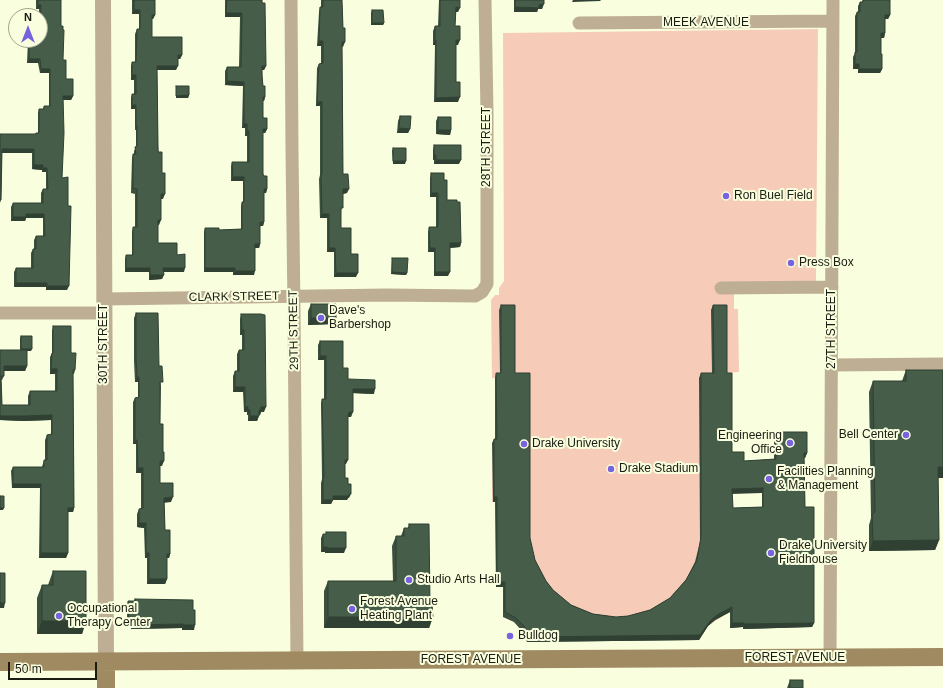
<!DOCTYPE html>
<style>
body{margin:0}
#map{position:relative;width:943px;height:688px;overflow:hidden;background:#f9ffde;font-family:Arial,sans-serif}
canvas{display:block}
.north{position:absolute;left:8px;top:8px;width:40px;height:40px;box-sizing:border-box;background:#f9ffde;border:1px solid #a0a48c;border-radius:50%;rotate:0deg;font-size:11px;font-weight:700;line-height:16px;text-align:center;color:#1a1c11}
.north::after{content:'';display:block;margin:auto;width:14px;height:18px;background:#7863de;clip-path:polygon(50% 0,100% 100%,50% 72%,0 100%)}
.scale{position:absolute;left:8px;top:662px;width:89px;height:18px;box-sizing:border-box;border:2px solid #1a1c11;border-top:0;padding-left:5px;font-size:12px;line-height:14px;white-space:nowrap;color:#1a1c11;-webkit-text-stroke:3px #f9ffde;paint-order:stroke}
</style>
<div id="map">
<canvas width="943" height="688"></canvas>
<div class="north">N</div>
<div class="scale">50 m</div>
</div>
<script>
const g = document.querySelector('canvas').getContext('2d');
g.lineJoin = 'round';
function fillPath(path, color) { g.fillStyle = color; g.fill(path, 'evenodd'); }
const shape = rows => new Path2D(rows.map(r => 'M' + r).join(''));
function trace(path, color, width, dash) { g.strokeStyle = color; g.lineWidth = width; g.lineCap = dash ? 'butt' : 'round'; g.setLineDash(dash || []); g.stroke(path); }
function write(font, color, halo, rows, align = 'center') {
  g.font = font + ' Arial,sans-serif'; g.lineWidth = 4; g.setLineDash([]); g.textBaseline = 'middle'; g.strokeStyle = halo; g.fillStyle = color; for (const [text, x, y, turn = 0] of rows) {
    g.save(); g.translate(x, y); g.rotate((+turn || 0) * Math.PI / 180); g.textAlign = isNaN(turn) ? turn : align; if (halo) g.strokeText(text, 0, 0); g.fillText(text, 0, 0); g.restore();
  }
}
const green = shape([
 [818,29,816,282,734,283,734,309,738,309,739,372,729,373,723,616,708,626,703,632,522,631,514,622,503,617,503,587,496,587,495,502,492,502,492,443,495,443,495,378,492,378,491,300,495,295,499,295,499,288,504,281,503,33]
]);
const minor = shape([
 [291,0,292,151,294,309,297,661],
 [579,23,833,21],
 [721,288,832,287],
 [104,299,387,295,475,296,482,292,487,284,487,113,485,0],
 [0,313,104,313],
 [832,365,943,364],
 [830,657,833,0]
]);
const tertiary = shape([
 [103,0,106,662]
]);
const secondary = shape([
 [0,662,943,657],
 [106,662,106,688]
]);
const wall = shape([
 [36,0,61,0,61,26,63,60,66,79,73,96,71,100,63,100,62,178,67,290,46,290,46,287,14,287,14,272,16,268,31,268,31,253,33,249,34,249,34,240,36,236,43,236,43,218,26,218,25,221,11,221,11,207,13,203,41,203,41,193,43,189,46,189,46,172,42,172,42,170,32,169,32,153,2,153,1,200,0,203,0,134,35,134,36,133,38,133,38,113,39,109,43,109,44,106,49,106,49,73,40,73,38,63,27,63,28,40,40,40,40,16,39,16,39,9,36,9],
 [132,0,155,0,155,15,153,19,152,19,152,37,182,55,180,59,178,59,176,70,157,70,158,146,163,199,161,199,159,225,158,225,158,243,177,255,184,272,164,272,162,279,149,280,149,272,125,272,125,259,126,255,132,255,132,232,133,227,135,227,135,194,131,193,132,158,133,154,134,154,134,151,136,147,136,130,135,130,135,109,131,109,131,98,132,94,134,94,134,80,131,80,131,66,132,62,135,62,135,34,137,29,139,29,139,14,132,14],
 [225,0,262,0,266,66,264,70,262,70,263,86,265,97,264,101,263,101,263,116,267,129,265,133,263,133,263,174,267,189,266,193,264,193,264,222,263,226,260,226,260,244,259,248,255,248,254,275,233,275,233,272,204,272,204,232,205,228,219,230,241,229,241,206,242,202,243,202,243,181,231,181,231,166,232,162,247,162,247,136,245,136,245,128,242,128,243,86,225,85,225,71,227,67,239,67,240,17,225,17],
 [321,0,342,0,343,47,342,47,343,174,347,193,343,194,341,212,341,228,351,254,356,277,334,277,334,252,327,252,327,218,320,218,319,179,320,175,320,106,316,106,317,68,319,64,321,63,321,46,317,46,319,12,320,7,321,7],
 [439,0,460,0,458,12,456,12,455,26,458,45,456,45,456,82,458,102,434,102,435,45,433,45,433,31,435,26,438,26],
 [514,0,544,0,542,9,538,9,537,12,514,12],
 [863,0,890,15,888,19,885,19,885,33,884,38,881,38,881,54,882,69,880,73,858,73,858,69,853,69,853,57,855,53,855,16,857,12,858,12,858,6,860,2,862,2],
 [372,10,384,23,383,25,371,25,371,13],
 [176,86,189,95,188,98,176,98],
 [400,116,410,129,408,133,397,133,398,121],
 [438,117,451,130,450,135,436,134,436,121],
 [434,145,459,164,434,164,434,160,433,160,433,150],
 [393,148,405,164,393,164,392,151],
 [431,173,444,180,447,200,461,243,460,247,450,248,448,276,434,276,434,252,428,252,428,232,429,227,436,227,436,197,430,197,430,178],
 [392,258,407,273,406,275,391,274,392,260],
 [311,304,336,318,334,324,308,325,308,311],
 [501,305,515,373,530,538,535,560,546,581,553,590,571,605,593,614,616,617,628,616,650,610,670,598,686,580,695,562,700,542,699,378,701,373,712,373,711,310,713,305,727,373,732,452,744,461,774,459,774,437,776,432,807,453,805,458,804,458,805,507,814,623,812,627,743,629,743,627,730,628,730,612,715,620,708,626,699,640,527,642,522,631,514,622,503,617,503,587,496,587,495,502,493,502,492,443,494,439,495,439,495,378,496,373,500,373,499,310],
 [732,493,762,493,762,507,733,508],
 [136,313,159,366,161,387,160,424,162,466,160,466,160,483,171,502,164,502,165,530,170,554,169,558,167,558,167,579,165,584,147,584,147,558,145,558,144,528,137,527,137,514,139,509,141,509,141,473,136,473,136,444,133,444,133,402,135,398,138,397,138,382,135,382,134,361,134,318],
 [241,314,264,412,261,412,260,415,259,415,257,421,248,421,248,415,247,415,247,412,244,412,243,392,233,392,233,376,235,371,237,371,237,354,239,350,242,350,242,335,240,335,240,319],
 [53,326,71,353,75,370,74,374,73,374,74,508,73,512,68,512,68,553,66,558,39,558,40,488,12,488,11,471,13,467,42,467,44,460,45,460,45,440,47,435,51,434,51,420,23,421,0,420,0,350,20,350,20,338,21,336,31,351,27,351,27,366,25,371,4,371,4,376,2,380,1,380,2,405,28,405,28,396,30,391,55,391,55,374,50,374,50,357,52,353,52,331],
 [320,341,343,368,348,379,374,394,353,393,351,417,348,417,346,464,345,464,345,478,349,498,348,498,347,500,333,500,331,504,321,504,321,483,322,479,321,403,322,399,324,399,324,360,318,360,318,345],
 [906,370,943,370,943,478,938,478,939,540,935,550,869,551,869,525,871,518,869,392,873,381,902,381],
 [409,524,430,604,433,617,429,628,324,628,324,591,328,581,393,581,392,546,396,536,401,536,404,528,408,528],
 [326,532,344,553,325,553,325,552,321,552,321,538,323,534,326,534],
 [53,571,86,621,82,634,37,634,37,598,42,585,48,585],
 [135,599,193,610,194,630,182,630,182,628,131,629,131,626,127,626,127,606,128,601,134,601],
 [790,680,803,688,787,688]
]);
const shadedWall = shape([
 [573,0,601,0,600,1,572,2],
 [544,4,542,9,538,9,537,12,514,12,515,7],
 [38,5,41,5,39,9,36,9],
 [456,7,460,8,458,12,454,12],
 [134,10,140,10,139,14,132,14],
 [226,13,242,13,240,17,225,17],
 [152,15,155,15,153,19,151,19],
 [885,15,890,15,888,19,884,19],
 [372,23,384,23,383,25,371,25],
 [881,33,885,33,884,38,879,38],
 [435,40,436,40,435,45,433,45],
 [456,40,460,40,458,45,455,45],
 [319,41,323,41,321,46,317,46],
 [342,42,345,42,343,47,341,47],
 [178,55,182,55,180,59,176,59],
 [29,59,40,59,38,63,27,63],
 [855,64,859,64,858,69,853,69],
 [157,66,178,66,176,70,156,70],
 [262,66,266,66,264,70,261,70],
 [41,69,50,69,49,73,40,73],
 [859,69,882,69,880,73,858,73],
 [132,75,136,75,134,80,131,80],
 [227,81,244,82,243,86,225,85],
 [189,95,188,98,176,98,176,96],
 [63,96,73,96,71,100,62,100],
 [263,97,265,97,264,101,261,101],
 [460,97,458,102,434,102,436,98],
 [317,102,322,102,320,106,316,106],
 [132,105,136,105,135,109,131,109],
 [244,124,247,124,245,128,242,128],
 [399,128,410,129,408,133,397,133],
 [263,129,267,129,265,133,262,133],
 [438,130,451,130,450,135,436,134],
 [247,131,249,131,247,136,245,136],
 [2,149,34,149,32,153,0,153],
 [434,155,436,155,434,160,433,160],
 [436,160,461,160,459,164,434,164],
 [393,161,406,161,405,164,393,164],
 [34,165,43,165,42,170,32,169],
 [43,168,47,168,46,172,42,172],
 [233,177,244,177,243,181,231,181],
 [264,189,267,189,266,193,263,193],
 [343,189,349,189,347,193,341,194],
 [431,193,438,193,436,197,430,197],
 [161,194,165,194,163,199,159,199],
 [26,214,44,214,43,218,26,218,25,221,11,221,13,217],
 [322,214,329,214,327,218,320,218],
 [158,220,161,220,159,225,156,225],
 [260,222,264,222,263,226,259,226],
 [450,243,461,243,460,247,448,248],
 [255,244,260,244,259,248,254,248],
 [329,248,335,248,334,252,327,252],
 [430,248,435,248,434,252,428,252],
 [126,268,150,268,149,272,125,272],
 [163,268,185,268,184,272,162,272],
 [205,268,235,268,233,272,204,272],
 [235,271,255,271,254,275,233,275],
 [392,272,407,273,406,275,391,274],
 [435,272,450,272,448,276,434,276],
 [336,273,358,273,356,277,334,277],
 [150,275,164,275,162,279,149,280],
 [16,283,47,283,46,287,14,287],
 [47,286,69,286,67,290,46,290],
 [311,318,336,318,334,324,308,325],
 [242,330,244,330,242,335,240,335],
 [21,349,32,349,31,351,20,351],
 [320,356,326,356,324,360,318,360],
 [4,366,27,366,25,371,2,371],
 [51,369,57,369,55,374,50,374],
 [137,377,139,377,138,382,135,382],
 [235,387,245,387,243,392,233,392],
 [353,389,375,389,374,394,351,393],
 [245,407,248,407,247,412,244,412],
 [261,407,266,407,264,412,261,412,260,415,257,415,259,410],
 [248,410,250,410,248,415,247,415],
 [349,412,353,412,351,417,347,417],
 [52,415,51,420,23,421,0,420,0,416],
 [250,416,259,416,257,421,248,421],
 [135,440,137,440,136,444,133,444],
 [804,453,807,453,805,458,803,458],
 [345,460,348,460,346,464,344,464],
 [160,461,164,461,162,466,158,466],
 [938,467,943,467,943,478,934,478],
 [138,468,143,468,141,473,136,473],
 [13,484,41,484,40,488,12,488],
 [763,488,762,493,731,494,732,489],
 [351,494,349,498,348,498,347,500,333,500,331,504,321,504,323,500,333,496],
 [173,497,171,502,163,503,164,498],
 [494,497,497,497,495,502,493,502],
 [0,508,4,508,3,510,0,510],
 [68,508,74,508,73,512,66,512],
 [139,523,146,523,144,528,137,527],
 [939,540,935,550,869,551,873,541],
 [323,547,327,547,325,552,321,552],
 [327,548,346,548,344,553,325,553],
 [41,553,68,553,66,558,39,558],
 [146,553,149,553,147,558,145,558],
 [167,554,170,554,169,558,165,558],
 [149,579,167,579,165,584,147,584],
 [497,582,505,582,503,587,496,587],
 [0,603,5,603,4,608,0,608],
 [732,607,730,612,715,620,708,626,699,640,527,642,529,637,710,621,717,615],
 [328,617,433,617,429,628,324,628],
 [42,621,86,621,82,634,37,634],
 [129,621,133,621,131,626,127,626],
 [732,623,744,623,743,627,730,628],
 [814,623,812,627,743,629,744,624],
 [183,624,182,628,131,629,133,625],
 [183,625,195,625,194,630,182,630]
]);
const building = shape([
 [38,0,61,0,61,26,63,26,63,30,64,30,63,60,66,60,66,79,73,79,73,96,63,96,64,133,62,178,68,177,68,206,71,206,69,286,47,286,47,283,16,283,16,268,33,268,33,249,36,249,36,236,45,236,44,214,26,214,26,217,13,217,13,203,43,203,43,189,48,189,47,168,43,168,43,165,34,165,34,149,2,149,1,200,0,200,0,134,36,134,36,133,39,133,39,109,44,109,44,106,50,106,50,69,41,69,40,59,29,59,29,40,40,40,41,5,38,5,38,0],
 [134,0,155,0,155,15,152,15,152,37,182,37,182,55,178,55,178,66,157,66,158,146,158,152,162,152,162,173,165,173,165,194,161,194,161,220,158,220,158,243,177,243,177,255,185,254,185,268,163,268,164,275,150,275,150,268,126,268,126,255,133,255,133,227,137,227,137,189,133,188,133,154,136,154,135,147,137,146,137,126,136,126,136,105,132,105,132,94,136,94,136,75,132,75,132,62,136,62,137,29,140,29,140,10,134,10,134,0],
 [227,0,262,0,262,3,265,3,266,66,262,66,262,76,263,86,265,86,265,97,263,97,263,118,267,118,267,129,263,129,263,174,264,176,267,176,267,189,264,189,264,222,260,222,260,244,255,244,255,271,235,271,235,268,205,268,205,228,219,228,219,230,242,229,242,202,244,202,244,177,233,177,232,162,249,162,249,131,247,131,247,124,244,124,244,82,227,81,227,67,241,67,242,13,226,13,227,0],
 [323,0,342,0,343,28,345,28,345,42,342,42,343,174,348,174,349,189,343,189,343,208,341,208,341,228,351,228,351,254,358,254,358,273,336,273,335,248,329,248,329,214,322,214,321,174,322,174,322,102,317,102,319,64,323,63,323,41,319,41,320,7,323,7,323,0],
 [440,0,460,0,460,8,456,7,455,26,460,26,460,40,456,40,456,82,460,82,460,97,436,98,436,40,435,40,435,26,440,26,440,0],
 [515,0,544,0,544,4,539,5,539,8,515,7,515,0],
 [863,0,890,0,890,15,885,15,885,33,881,33,881,54,882,54,882,69,859,69,859,64,855,64,855,52,857,52,857,12,860,12,860,2,863,2,863,0],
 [372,10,383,10,384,23,372,23,372,10],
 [176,86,189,86,189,95,176,96,176,86],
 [400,116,411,116,410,129,399,128,400,116],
 [438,117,451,117,451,130,438,130,438,117],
 [434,145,461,145,461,160,436,160,436,155,434,155,434,145],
 [393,148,406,148,406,161,393,161,393,148],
 [431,173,444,173,444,180,447,180,447,200,457,200,457,202,460,202,461,243,450,243,450,272,435,272,435,248,430,248,429,227,438,227,438,193,431,193,431,173],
 [392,258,408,258,407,273,392,272,392,258],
 [311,304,336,304,336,318,311,318,311,304],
 [501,305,515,305,515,373,530,373,530,538,535,560,546,581,553,590,571,605,593,614,616,617,628,616,650,610,670,598,686,580,697,560,701,537,701,373,714,373,713,305,727,305,727,373,732,373,732,452,744,452,744,461,776,459,776,432,807,432,807,453,804,453,805,507,814,507,814,623,744,624,744,623,732,623,732,607,717,615,710,621,700,635,529,637,524,626,516,618,505,612,505,582,497,582,497,497,494,497,494,439,497,439,496,373,501,373,501,305],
 [763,488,763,507,733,508,732,489,763,488],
 [136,313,158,313,159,366,162,366,163,382,160,382,160,424,163,424,163,452,164,452,164,461,160,461,160,483,173,483,173,497,164,498,165,530,170,530,170,554,167,554,167,579,149,579,149,553,146,553,146,523,139,523,139,509,143,508,143,468,138,468,137,440,135,440,135,398,139,397,139,377,137,377,136,357,136,313],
 [241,314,261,314,265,315,266,407,261,407,261,410,259,410,259,416,250,416,250,410,248,410,248,407,245,407,245,387,235,387,235,371,239,371,239,350,244,350,244,330,242,330,241,314],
 [53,326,71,326,71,353,76,353,75,370,73,370,74,508,68,508,68,553,41,553,41,484,13,484,13,467,44,467,44,460,47,460,47,435,52,434,52,415,24,416,0,416,0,350,27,350,27,366,4,366,4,376,1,376,2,405,30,405,30,391,57,391,57,369,51,369,52,353,53,353,53,326],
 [21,336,32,336,32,349,21,349,21,336],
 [320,341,343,341,343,368,348,368,348,379,375,380,375,389,353,389,353,412,349,412,348,415,348,460,345,460,345,478,348,478,348,484,351,484,351,494,349,494,349,496,333,496,333,500,323,500,323,478,324,478,322,399,326,399,326,356,320,356,320,341],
 [906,370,943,370,943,467,938,467,939,540,873,541,872,514,875,512,873,381,906,381,906,370],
 [0,496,4,496,4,508,0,508,0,496],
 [409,524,429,524,430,604,432,604,433,617,328,617,328,581,396,581,396,536,404,536,404,528,409,528,409,524],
 [326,532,346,532,346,548,327,548,327,547,323,547,323,534,326,534,326,532],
 [53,571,86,571,86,621,42,621,42,585,53,585,53,571],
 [0,573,5,573,5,603,0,603,0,573],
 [135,599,193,600,193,610,195,610,195,625,183,625,183,624,133,625,133,621,129,621,128,601,135,601,135,599],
 [790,680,803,680,803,688,790,688,790,680]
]);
const markers = [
 [726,196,4,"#7863de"],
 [791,263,4,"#7863de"],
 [321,318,4,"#7863de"],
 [906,435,4,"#7863de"],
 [790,443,4,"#7863de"],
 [524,444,4,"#7863de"],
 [611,469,4,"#7863de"],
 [769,479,4,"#7863de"],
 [771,553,4,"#7863de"],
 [409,580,4,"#7863de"],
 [352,609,4,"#7863de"],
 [59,616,4,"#7863de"],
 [510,636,4,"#7863de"]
];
const streetNames = [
 ["MEEK AVENUE",706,23],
 ["28TH STREET",487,147,-90],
 ["CLARK STREET",234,297,-1],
 ["27TH STREET",832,329,-90],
 ["29TH STREET",294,330,-91],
 ["30TH STREET",104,344,-90],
 ["FOREST AVENUE",795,658],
 ["FOREST AVENUE",471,660]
];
const poiNames = [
 ["Ron Buel Field",734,196],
 ["Press Box",799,263],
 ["Dave's",329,311],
 ["Barbershop",329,325],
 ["Bell Center",898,435,"right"],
 ["Engineering",782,436,"right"],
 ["Office",782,450,"right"],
 ["Drake University",532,444],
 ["Drake Stadium",619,469],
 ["Facilities Planning",777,472],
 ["& Management",777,486],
 ["Drake University",779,546],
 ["Fieldhouse",779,560],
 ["Studio Arts Hall",417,580],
 ["Forest Avenue",360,602],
 ["Heating Plant",360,616],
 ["Occupational",67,609],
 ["Therapy Center",67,623],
 ["Bulldog",518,636]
];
fillPath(green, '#f6ccb9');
trace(minor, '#beaf94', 13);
trace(tertiary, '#beaf94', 16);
trace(secondary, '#a08a62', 18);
fillPath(wall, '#3b503f');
fillPath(shadedWall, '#304133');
fillPath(building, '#455d49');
trace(building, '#304133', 1);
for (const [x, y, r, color] of markers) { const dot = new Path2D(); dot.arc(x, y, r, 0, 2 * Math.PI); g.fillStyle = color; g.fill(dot); trace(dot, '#f9ffde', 1.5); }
write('12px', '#1a1c11', '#f9ffde', streetNames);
write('12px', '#1a1c11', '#f9ffde', poiNames, 'left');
</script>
